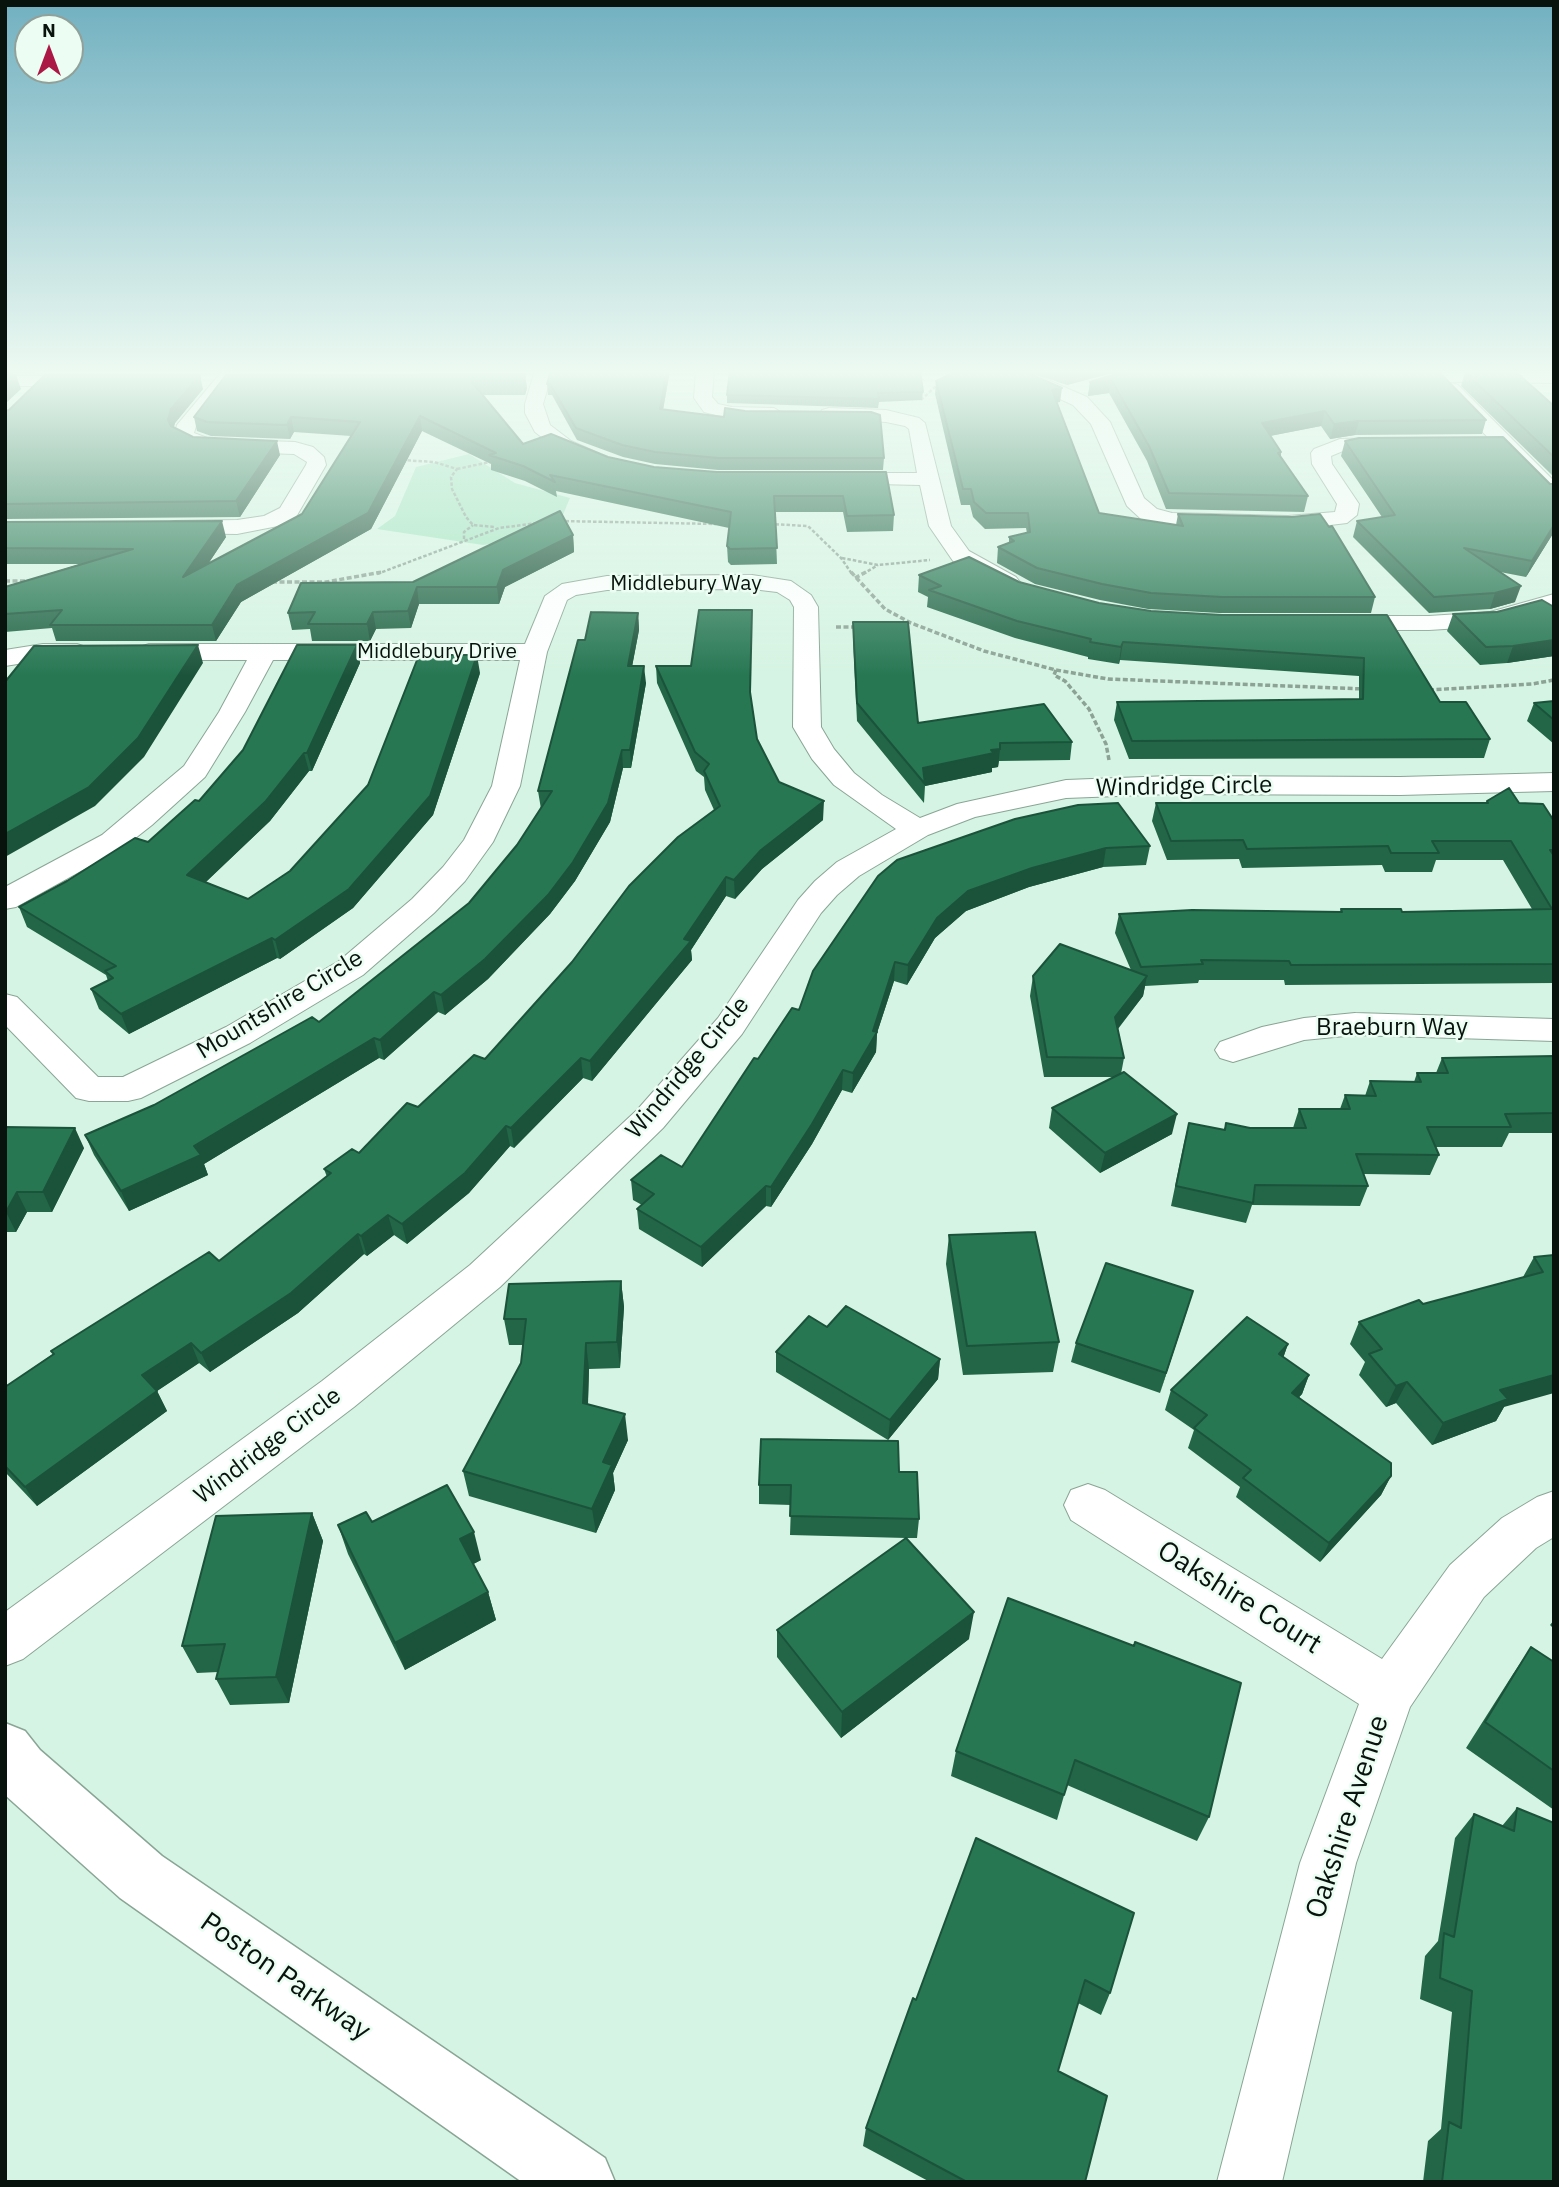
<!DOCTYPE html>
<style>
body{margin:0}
#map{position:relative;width:1559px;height:2187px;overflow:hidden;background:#d6f4e3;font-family:"IBM Plex Sans",sans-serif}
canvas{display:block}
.frame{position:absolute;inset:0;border:7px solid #08130d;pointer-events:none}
.north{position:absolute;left:14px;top:14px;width:70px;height:70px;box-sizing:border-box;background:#ecfef4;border:2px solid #91a098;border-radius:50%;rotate:0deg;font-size:19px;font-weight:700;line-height:28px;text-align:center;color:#08130d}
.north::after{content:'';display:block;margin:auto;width:24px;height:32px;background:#ac1846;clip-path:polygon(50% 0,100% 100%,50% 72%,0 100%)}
</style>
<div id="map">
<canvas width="1559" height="2187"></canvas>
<div class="frame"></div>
<div class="north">N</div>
</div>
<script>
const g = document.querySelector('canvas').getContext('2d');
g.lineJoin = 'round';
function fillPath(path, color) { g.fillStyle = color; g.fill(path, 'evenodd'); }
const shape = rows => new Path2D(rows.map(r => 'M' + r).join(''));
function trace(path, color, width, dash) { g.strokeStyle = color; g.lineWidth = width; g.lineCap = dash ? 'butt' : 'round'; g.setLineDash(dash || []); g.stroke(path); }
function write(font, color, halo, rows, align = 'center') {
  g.font = font + ' "IBM Plex Sans",sans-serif'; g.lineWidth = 5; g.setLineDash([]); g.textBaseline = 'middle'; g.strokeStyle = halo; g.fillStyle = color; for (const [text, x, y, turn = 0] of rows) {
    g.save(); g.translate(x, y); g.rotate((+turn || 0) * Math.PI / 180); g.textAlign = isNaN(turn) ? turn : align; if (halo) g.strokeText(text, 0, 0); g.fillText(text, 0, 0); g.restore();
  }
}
const green = shape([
 [469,454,515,483,570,498,555,534,483,545,377,529,395,516,416,467]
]);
const pathFar1 = shape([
 [947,377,955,370],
 [921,400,937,385],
 [402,460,434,462,457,469,451,477,452,489,466,517,473,525,495,527],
 [457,469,490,462],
 [560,521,716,524],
 [770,524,808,526,841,558,852,574],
 [464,539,464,532,473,525],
 [842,558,878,565,930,560],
 [377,574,499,528,538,523],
 [863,574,878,565]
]);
const path = shape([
 [851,572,885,609,911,623,984,651,1056,670,1108,679,1364,689],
 [855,578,866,572],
 [5,581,32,581],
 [272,582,326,582,382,572],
 [836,627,858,627],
 [1056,670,1054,675,1065,681,1089,709,1106,744,1109,760],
 [1429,690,1532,684,1554,680]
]);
const street = shape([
 [223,370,241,370,196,426,194,433,210,439,295,442,313,447,324,457,326,465,296,517,278,526,237,534,166,533,163,528,166,523,174,521,237,520,264,516,280,508,306,465,307,462,294,454,210,451,190,447,177,439,174,435,177,425,223,370],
 [535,370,553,370,543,404,550,425,571,441,600,454,603,458,600,462,586,462,557,449,535,432,525,413,525,404,535,370],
 [696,370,714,370,712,397,718,404,732,407,774,408,784,414,774,420,732,419,704,412,694,398,696,370],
 [987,370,1015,370,1041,377,1087,397,1110,422,1144,498,1157,509,1172,513,1288,516,1335,512,1337,504,1312,464,1311,453,1314,449,1340,439,1393,438,1400,440,1403,444,1400,448,1393,450,1343,451,1331,456,1332,464,1359,504,1357,515,1347,523,1288,530,1171,527,1141,519,1127,506,1091,424,1073,405,1029,385,990,374,987,370],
 [1394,372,1554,373,1554,383,1388,381,1385,377,1388,373,1394,372],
 [5,376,88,376,97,381,88,386,5,386,5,376],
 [1451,383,1458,385,1554,481,1554,499,1547,497,1444,393,1442,389,1451,383],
 [829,408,886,410,919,418,925,423,951,526,969,551,1016,577,1020,582,1016,587,1000,587,953,561,929,526,920,485,831,483,828,479,831,475,838,473,917,473,909,429,905,426,886,422,822,418,819,414,822,410,829,408],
 [752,575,791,581,811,595,818,607,821,727,834,749,854,773,882,795,920,818,957,804,1066,780,1170,776,1400,777,1554,773,1554,791,1400,795,1170,794,1066,798,975,817,928,835,859,876,837,895,821,913,742,1034,663,1128,500,1287,354,1407,23,1659,5,1666,5,1612,322,1381,470,1265,637,1110,718,1018,798,900,815,881,837,862,896,829,834,785,812,759,793,727,794,607,790,600,777,592,752,589,607,590,576,595,567,600,547,652,520,786,493,842,465,881,434,913,363,975,250,1043,141,1098,128,1101,89,1101,76,1098,5,1025,5,994,17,997,98,1077,123,1077,226,1027,339,961,412,899,443,867,464,840,492,786,520,660,273,660,245,712,205,777,152,825,124,847,16,907,5,909,5,887,102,835,184,766,219,712,247,660,149,660,140,657,136,652,140,647,149,644,525,644,545,596,562,584,607,576,752,575],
 [1554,594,1554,609,1491,626,1429,630,1341,630,1332,628,1329,623,1332,618,1341,616,1429,616,1490,612,1554,594],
 [43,644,77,644,86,647,90,652,86,657,77,660,43,660,5,666,5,650,43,644],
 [1355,1013,1554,1019,1554,1041,1355,1035,1304,1040,1233,1062,1220,1058,1215,1050,1220,1042,1262,1027,1304,1018,1355,1013],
 [1088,1484,1105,1490,1382,1659,1450,1565,1502,1518,1537,1497,1554,1491,1554,1537,1536,1548,1484,1597,1410,1707,1356,1863,1282,2182,1217,2182,1300,1863,1359,1704,1071,1520,1064,1505,1071,1490,1088,1484]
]);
const secondary = shape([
 [5,1723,25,1731,40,1750,162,1856,605,2158,615,2182,522,2182,120,1898,5,1795,5,1723]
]);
const wall = shape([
 [5,370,41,370,37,372,5,374],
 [72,370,220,370,217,372,72,372],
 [242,370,534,370,532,372,242,372],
 [551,370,670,370,663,410,884,458,883,470,718,470,655,464,623,457,577,440,552,395,548,395,547,384],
 [1022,370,1174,370,1108,374,1067,385],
 [1465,372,1554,406,1554,477,1461,386],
 [525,374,527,388,525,395,483,395,523,444,608,457,654,467,717,472,886,472,894,515,893,531,847,532,843,512,775,512,777,564,731,565,728,562,727,546,729,528,556,491,557,497,525,481,491,470,491,464,422,431,371,529,241,602,216,641,56,641,52,628,5,632,5,587,80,564,5,564,5,522,226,537,208,564,302,514,351,436,294,432,290,439,211,436,197,431,194,417],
 [1113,375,1486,420,1482,434,1355,435,1330,439,1321,426,1270,436,1281,452,1281,457,1308,496,1304,512,1166,509,1147,461,1109,393,1088,396,1090,382],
 [936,381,1060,402,1057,402,1099,513,1176,525,1178,514,1375,597,1371,613,1219,613,1148,609,1100,600,1035,584,997,563,998,547,1009,543,1009,537,1027,533,1026,528,985,529,973,517,970,505,961,505,935,394],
 [203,389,175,423,174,427,193,437,280,455,240,517,5,519,5,411],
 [923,392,922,400,879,402,878,408,727,403,727,395],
 [1345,441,1554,484,1554,532,1526,577,1500,572,1515,602,1490,609,1429,613,1353,537,1357,521,1382,517,1341,456],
 [573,535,574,552,505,587,499,604,419,604,411,628,376,629,370,641,312,641,310,629,292,630,288,613,413,582],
 [919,575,1019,582,1099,603,1151,611,1222,615,1387,615,1440,702,1490,739,1484,758,1129,759,1114,720,1117,702,1359,699,1359,676,1120,660,1119,664,1088,659,1088,657,1015,638,927,607,928,597,918,592],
 [1554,607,1554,656,1507,663,1480,665,1447,631,1453,614],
 [752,610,750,696,757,739,779,782,823,820,762,869,735,899,726,896,691,950,692,960,592,1081,583,1078,514,1148,510,1146,469,1193,407,1244,394,1235,367,1256,364,1254,298,1313,210,1372,199,1363,157,1391,167,1411,37,1506,5,1472,5,1387,53,1354,51,1351,219,1261,327,1177,324,1169,359,1153,418,1107,485,1059,714,810,705,790,704,777,696,771,657,683,656,666,691,666],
 [638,613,639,630,632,666,646,683,631,768,623,768,610,822,575,881,550,914,488,979,445,1015,438,1012,384,1060,379,1058,204,1164,208,1175,129,1211,94,1155,85,1135,154,1105,319,1022,469,903,517,845,541,809,538,791,585,640],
 [853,622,918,723,1072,742,1070,760,999,761,998,767,992,768,992,772,925,786,924,803,857,721,853,639],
 [357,645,360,663,312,771,309,771,270,821,206,882,248,899,290,871,480,673,433,815,353,908,280,959,277,958,129,1034,99,1009,91,989,108,981,106,975,27,927,19,907,148,842,199,801],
 [1554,701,1554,744,1527,721,1534,703],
 [1487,801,1519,803,1554,821,1554,983,1285,985,1284,980,1199,980,1198,983,1145,986,1143,996,1118,1029,1124,1058,1121,1074,1172,1134,1100,1173,1049,1128,1052,1108,1114,1077,1044,1077,1030,996,1033,976,1131,970,1115,933,1119,914,1340,912,1341,909,1402,912,1532,909,1503,860,1436,860,1432,872,1385,872,1382,865,1242,868,1239,859,1167,860,1152,821,1156,803,1486,803],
 [1015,819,1150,846,1146,865,1103,867,1029,887,966,911,935,938,907,985,894,981,877,1033,876,1052,852,1093,842,1090,812,1144,771,1207,766,1206,702,1267,639,1229,637,1209,642,1205,633,1200,631,1180,682,1167,758,1059,799,1010],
 [1554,1056,1554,1133,1509,1133,1502,1147,1436,1147,1439,1155,1430,1175,1364,1174,1368,1186,1360,1206,1252,1205,1246,1223,1171,1206,1184,1143,1189,1123,1224,1130,1226,1123,1250,1128,1293,1128,1299,1109,1340,1109,1345,1095,1365,1096,1370,1081,1414,1082,1417,1073,1436,1073,1442,1058],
 [5,1127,84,1148,52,1212,27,1212,16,1232,5,1232],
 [949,1235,1059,1342,1053,1372,963,1375,946,1264],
 [1554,1255,1504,1407,1496,1421,1432,1445,1396,1403,1386,1407,1359,1375,1365,1362,1350,1344,1359,1322,1523,1277,1534,1257],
 [621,1281,624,1307,620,1368,589,1369,588,1405,628,1440,613,1473,615,1490,596,1533,469,1496,463,1471,521,1363,523,1345,509,1345,504,1319],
 [1193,1291,1160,1393,1071,1362,1076,1343],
 [827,1327,940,1359,938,1379,888,1440,776,1372,776,1352],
 [1288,1344,1283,1358,1309,1375,1302,1394,1299,1397,1391,1476,1381,1495,1320,1562,1236,1497,1240,1487,1188,1448,1194,1430,1165,1410,1171,1390],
 [899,1472,919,1519,917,1538,907,1538,969,1639,841,1738,777,1657,777,1630,906,1538,790,1535,791,1505,759,1504,759,1485],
 [312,1513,323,1541,289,1703,230,1705,216,1679,218,1672,197,1673,182,1646],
 [372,1522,481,1560,473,1564,488,1592,496,1620,405,1670,348,1554,338,1525],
 [1008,1598,1209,1817,1197,1841,1067,1785,1057,1820,951,1776,956,1751],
 [1554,1620,1554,1629,1550,1625],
 [1531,1647,1554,1662,1554,1810,1466,1748,1513,1674],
 [1517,1808,1554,2182,1423,2182,1428,2141,1441,2129,1452,2012,1420,1999,1425,1956,1438,1941,1455,1838,1474,1814,1502,1826],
 [976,1838,1110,1993,1101,2015,1078,2003,1058,2071,1085,2182,930,2182,863,2146,866,2128,916,2000]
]);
const shadedWall = shape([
 [667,370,670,370,661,421,660,409],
 [1084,370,1174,370,1108,374,1067,385,1069,374],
 [525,374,527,388,525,395,523,381],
 [16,375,21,389,5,404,5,385],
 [200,375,203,389,175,423,171,434,168,420,171,409],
 [1111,379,1109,393,1088,396,1090,382],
 [1062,388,1060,402,1050,404,1052,390],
 [1325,411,1321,426,1259,438,1262,423],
 [420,416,422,431,371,529,241,602,216,641,212,625,237,585],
 [291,417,294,432,290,439,287,425],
 [1359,421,1355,435,1330,439,1334,424],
 [277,441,280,455,240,517,236,501],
 [222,521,226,537,188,594,183,577],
 [1554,525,1554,532,1526,577,1532,561],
 [573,535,574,552,505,587,499,604,497,587,503,570],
 [1521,586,1515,602,1490,609,1495,593],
 [417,587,419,604,411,628,408,611],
 [373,612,376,629,370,641,367,624],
 [638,613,639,630,629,683,628,666],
 [1554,640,1554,656,1507,663,1513,646],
 [1123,642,1120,660,1119,664,1121,647],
 [198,645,203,663,144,757,95,806,5,857,5,834],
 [357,645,360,663,312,771,307,753],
 [477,655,480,673,433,815,353,908,280,959,275,940],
 [644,666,646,683,631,768,630,750],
 [1000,749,998,767,992,768,992,772,925,786,923,768,991,750],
 [622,750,623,768,610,822,575,881,550,914,488,979,445,1015,441,995],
 [304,753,309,771,270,821,193,894,187,875],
 [824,801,823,820,762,869,735,899,734,880,761,850],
 [1106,848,1103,867,1029,887,966,911,935,938,907,985,908,965,937,918,968,891,1032,868],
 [726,877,726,896,691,950,692,960,592,1081,590,1061,684,939],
 [272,938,277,958,129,1034,121,1014],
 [895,962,894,981,877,1033,876,1052,852,1093,853,1073,873,1031],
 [1147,976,1143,996,1111,1037,1115,1017],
 [434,992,438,1012,384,1060,380,1040],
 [374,1038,379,1058,204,1164,208,1175,129,1211,121,1191],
 [581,1058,583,1078,514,1148,511,1128],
 [843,1070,842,1090,812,1144,771,1207,771,1187],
 [1177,1114,1172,1134,1100,1173,1105,1153],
 [506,1126,510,1146,469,1193,407,1244,402,1224],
 [75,1128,84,1148,52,1212,43,1192],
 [766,1186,766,1206,702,1267,701,1247],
 [17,1192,27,1212,16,1232,6,1212],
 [388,1215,394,1235,367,1256,361,1236],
 [358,1234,364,1254,298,1313,210,1372,201,1353],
 [621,1281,624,1307,620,1368,617,1342],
 [1193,1291,1187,1311,1160,1393,1166,1373],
 [191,1343,199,1363,157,1391,167,1411,37,1506,25,1487,142,1375],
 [586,1343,589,1369,587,1428,583,1403],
 [1288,1344,1281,1364,1279,1354],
 [940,1359,938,1379,888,1440,890,1420],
 [1309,1375,1302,1394,1285,1412,1292,1393],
 [1554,1375,1554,1393,1504,1407,1496,1421,1432,1445,1443,1423,1500,1390],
 [1407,1382,1396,1403,1386,1407,1396,1386],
 [625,1414,628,1440,613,1473,615,1490,596,1533,592,1509,603,1462],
 [1391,1476,1381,1495,1320,1562,1329,1543],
 [312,1513,323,1541,289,1703,276,1677],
 [474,1532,481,1560,468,1567,460,1539],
 [488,1592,496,1620,405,1670,395,1643],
 [974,1612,969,1639,841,1738,842,1712]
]);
const building = shape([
 [551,370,667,370,660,409,724,417,725,408,745,411,871,412,880,415,884,458,718,458,655,452,622,445,576,428,550,384,547,384,551,370],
 [730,370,920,370,923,392,878,393,879,399,727,395,730,370],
 [961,370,1014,370,1030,374,1062,388,1052,390,1099,513,1183,526,1178,514,1292,517,1320,514,1329,527,1332,526,1375,597,1222,597,1151,593,1102,584,1037,568,998,547,1014,541,1009,537,1030,532,1028,513,986,513,974,502,971,489,963,489,936,381,961,370],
 [1056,370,1084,370,1069,374,1056,370],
 [1180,370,1438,371,1486,420,1359,421,1334,424,1325,411,1262,423,1281,452,1278,453,1308,496,1169,493,1149,446,1111,379,1090,382,1113,375,1180,370],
 [1465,372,1516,372,1554,406,1554,457,1465,372],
 [5,374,16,375,5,385,5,374],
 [525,374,523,381,471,381,523,444,551,434,608,457,654,467,717,472,886,472,894,515,847,516,843,496,774,496,777,548,730,549,727,546,731,512,550,475,555,482,523,466,489,455,496,453,420,416,368,513,237,585,212,625,50,625,62,610,5,614,5,587,133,549,5,548,5,522,222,521,183,577,302,514,360,422,291,417,287,425,207,422,194,417,226,375,525,374],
 [45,375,200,375,171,409,168,420,171,426,193,437,277,441,236,501,5,504,5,411,9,410,45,375],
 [1503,437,1550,484,1554,484,1554,525,1532,561,1464,548,1521,586,1495,593,1434,597,1357,521,1395,515,1345,441,1359,438,1503,437],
 [560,511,573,535,503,570,497,587,417,587,408,611,373,612,367,624,308,624,315,612,288,613,301,583,413,582,560,511],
 [969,557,1019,582,1099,603,1151,611,1222,615,1387,615,1440,702,1466,702,1490,739,1132,741,1117,702,1363,699,1364,658,1123,642,1121,647,1090,642,1091,639,1017,621,929,590,941,586,919,575,969,557],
 [1542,600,1554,607,1554,640,1513,646,1486,647,1453,614,1497,612,1542,600],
 [699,610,752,610,750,692,757,739,779,782,824,801,761,850,734,880,726,877,684,939,691,941,590,1061,581,1058,511,1128,506,1126,465,1173,402,1224,388,1215,361,1236,358,1234,291,1293,201,1353,191,1343,142,1375,157,1391,25,1487,5,1466,5,1387,54,1354,51,1351,209,1252,219,1261,331,1173,324,1169,352,1149,359,1153,407,1103,418,1107,474,1055,485,1059,572,962,629,886,678,837,720,806,704,771,709,764,695,752,656,666,691,666,699,610],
 [591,612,638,613,628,666,644,666,630,750,622,750,608,803,573,862,548,895,485,959,441,995,434,992,380,1040,374,1038,194,1146,201,1155,121,1191,85,1135,154,1105,312,1017,319,1022,469,903,517,845,552,791,538,791,578,640,585,640,591,612],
 [853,622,908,622,918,723,1044,704,1072,742,1000,743,1000,749,991,750,994,753,923,768,925,784,857,703,853,622],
 [198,645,138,738,89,787,5,834,5,682,34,646,198,645],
 [297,645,357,645,307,753,304,753,265,802,187,875,248,899,290,871,368,785,419,655,477,655,430,796,349,889,275,940,272,938,121,1014,91,989,113,978,105,971,116,966,19,907,67,881,135,838,148,842,195,800,199,801,243,750,297,645],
 [1554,701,1554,720,1534,703,1554,701],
 [1509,788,1519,803,1543,804,1554,821,1554,850,1550,850,1554,856,1554,964,1291,965,1289,961,1201,960,1203,964,1141,967,1119,914,1192,910,1342,912,1341,909,1401,909,1402,912,1552,909,1511,841,1432,841,1439,853,1391,853,1388,846,1247,849,1243,840,1171,841,1156,803,1488,803,1487,801,1509,788],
 [1118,803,1150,846,1106,848,1032,868,968,891,937,918,908,965,895,962,873,1031,877,1032,853,1073,843,1070,812,1124,771,1187,766,1186,701,1247,637,1209,654,1194,631,1180,661,1155,682,1167,754,1058,758,1059,792,1008,799,1010,813,971,878,876,897,860,1015,819,1078,805,1118,803],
 [1060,944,1147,976,1115,1017,1124,1058,1047,1057,1033,976,1060,944],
 [1554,1056,1554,1113,1505,1114,1511,1127,1427,1127,1439,1155,1356,1154,1368,1186,1255,1185,1253,1203,1176,1186,1189,1123,1225,1130,1226,1123,1250,1128,1306,1128,1299,1109,1350,1109,1345,1095,1376,1096,1370,1081,1421,1082,1417,1073,1448,1073,1442,1058,1554,1056],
 [1124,1072,1177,1114,1105,1153,1052,1108,1124,1072],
 [5,1127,75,1128,43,1192,17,1192,6,1212,5,1127],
 [1035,1232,1059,1342,967,1346,949,1235,1035,1232],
 [1554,1255,1554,1375,1500,1390,1508,1399,1443,1423,1407,1382,1396,1386,1369,1354,1382,1349,1359,1322,1419,1300,1423,1304,1543,1272,1534,1257,1554,1255],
 [1106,1263,1193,1291,1166,1373,1076,1343,1106,1263],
 [621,1281,617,1342,586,1343,583,1403,625,1414,603,1462,612,1465,592,1509,463,1471,521,1363,526,1319,504,1319,509,1284,621,1281],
 [846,1306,940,1359,890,1420,776,1352,809,1316,827,1327,846,1306],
 [1247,1317,1288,1344,1279,1354,1309,1375,1292,1393,1391,1463,1391,1476,1329,1543,1243,1478,1251,1470,1194,1428,1207,1415,1171,1390,1247,1317],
 [761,1439,898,1441,899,1472,917,1472,919,1519,790,1516,791,1485,759,1485,761,1439],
 [447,1485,474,1532,460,1539,488,1592,395,1643,338,1525,366,1512,372,1522,447,1485],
 [312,1513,276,1677,216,1679,225,1644,182,1646,216,1516,312,1513],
 [906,1538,974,1612,842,1712,777,1630,906,1538],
 [1008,1598,1134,1646,1135,1642,1241,1683,1209,1817,1075,1760,1064,1795,956,1751,1008,1598],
 [1531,1647,1554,1662,1554,1771,1485,1722,1531,1647],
 [1517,1808,1554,1823,1554,2182,1442,2182,1449,2122,1461,2128,1472,1991,1440,1978,1444,1933,1454,1937,1474,1814,1514,1831,1517,1808],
 [976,1838,1134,1913,1110,1993,1085,1980,1058,2071,1107,2096,1085,2182,967,2182,866,2128,913,1998,916,2000,976,1838]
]);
const farStreetnames = [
 ["Middlebury Way",686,584],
 ["Middlebury Drive",437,652]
];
const streetNames = [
 ["Windridge Circle",1184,787,-1],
 ["Mountshire Circle",280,1005,-31],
 ["Braeburn Way",1392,1028],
 ["Windridge Circle",688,1068,-50],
 ["Windridge Circle",268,1446,-37]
];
const nearStreetnames = [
 ["Oakshire Court",1239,1598,32],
 ["Oakshire Avenue",1348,1817,-72],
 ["Poston Parkway",285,1977,35]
];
fillPath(green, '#a4e4c1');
trace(street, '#89a595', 2);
trace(secondary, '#89a595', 3);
trace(pathFar1, '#8ba295', 2.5, [3.5, 2]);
trace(path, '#8ba295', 3.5, [5, 2.5]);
fillPath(street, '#fff');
fillPath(secondary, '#fff');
fillPath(wall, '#226647');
fillPath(shadedWall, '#1b533a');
fillPath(building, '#277753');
trace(building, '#1b533a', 2);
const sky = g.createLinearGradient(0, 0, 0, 676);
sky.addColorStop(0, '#71b0c0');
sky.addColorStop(0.55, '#edfaf2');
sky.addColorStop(1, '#edfaf200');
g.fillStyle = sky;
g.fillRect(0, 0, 1559, 676);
write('21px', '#08130d', '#ecfef4', farStreetnames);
write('24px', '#08130d', '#ecfef4', streetNames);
write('28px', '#08130d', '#ecfef4', nearStreetnames);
</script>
